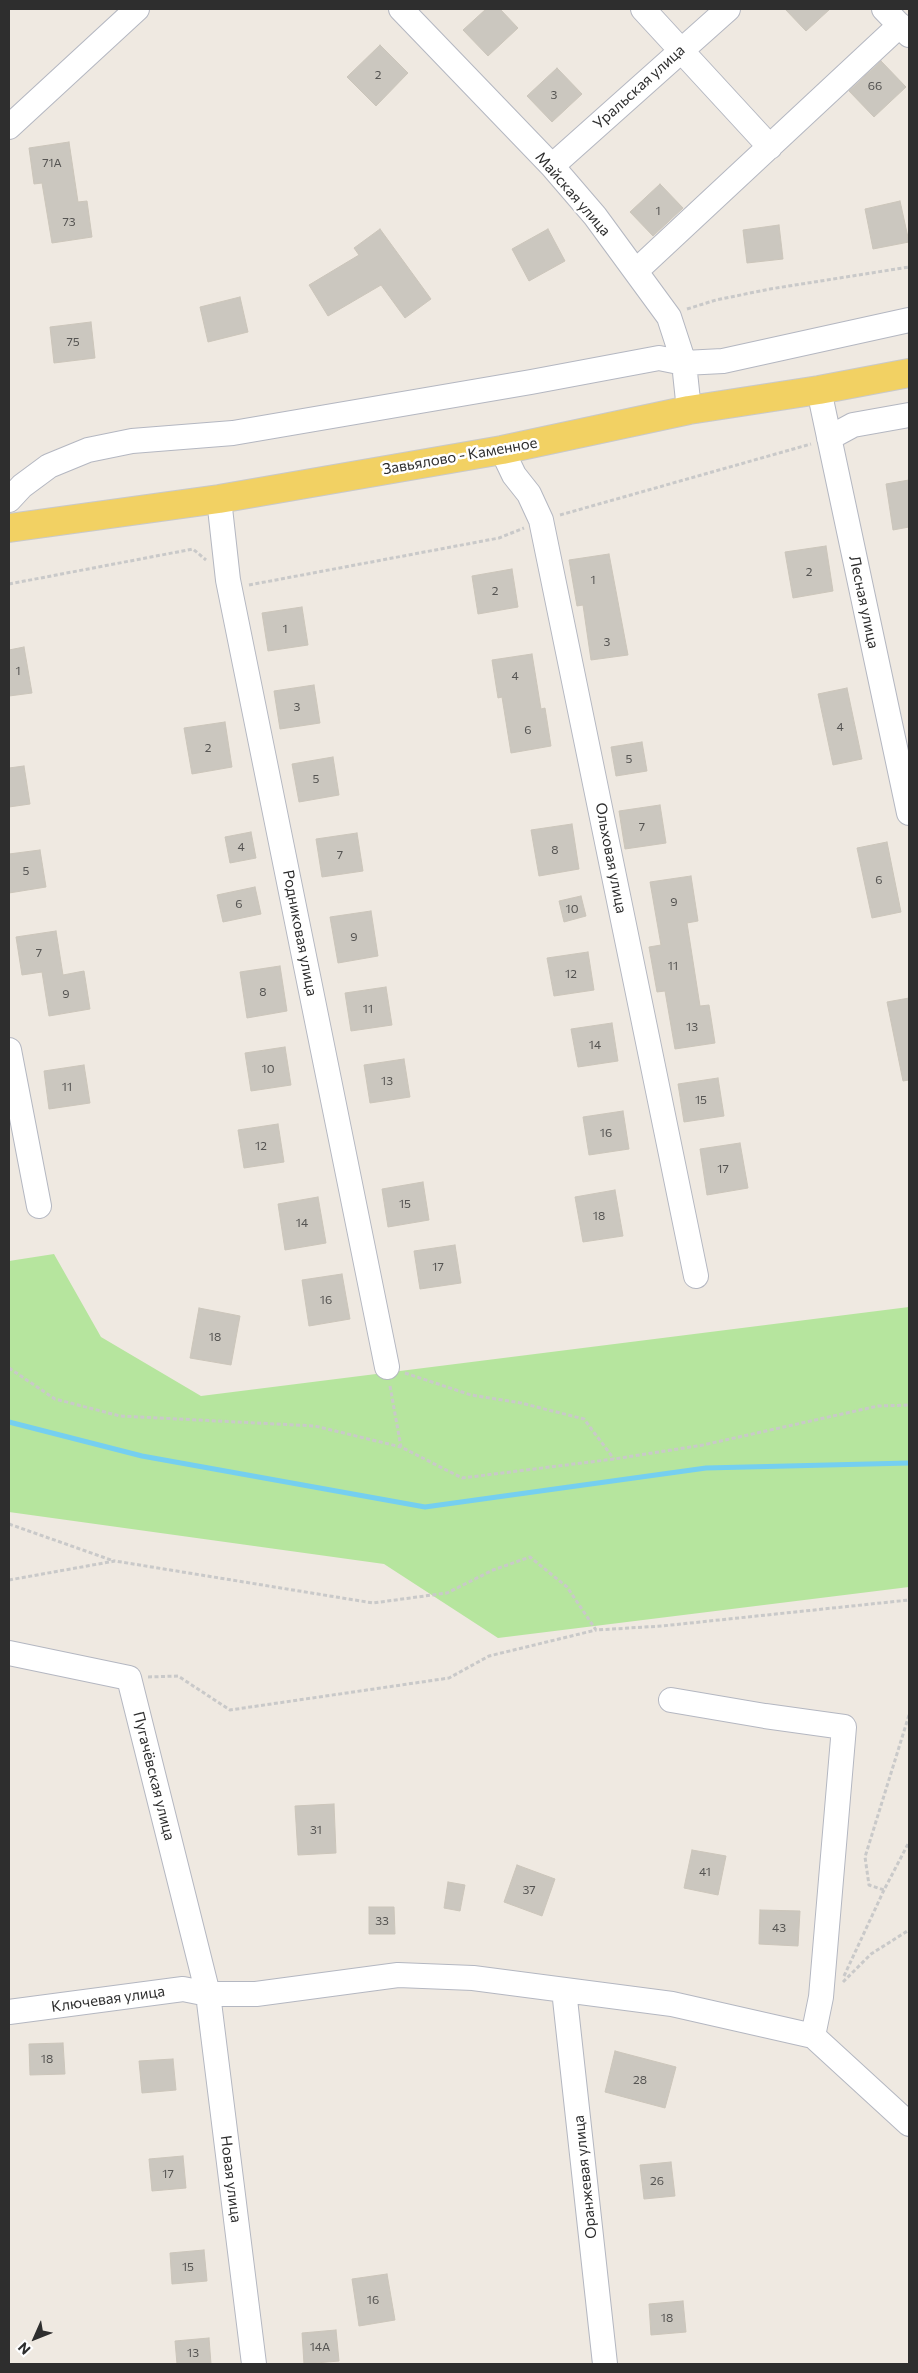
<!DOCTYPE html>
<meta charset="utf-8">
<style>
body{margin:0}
#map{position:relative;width:918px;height:2373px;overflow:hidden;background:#efe9e1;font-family:Commissioner,sans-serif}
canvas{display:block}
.frame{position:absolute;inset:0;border:10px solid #2e2e2e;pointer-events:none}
.north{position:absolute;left:10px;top:2313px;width:50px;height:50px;-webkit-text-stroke:4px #fff;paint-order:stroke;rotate:226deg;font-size:14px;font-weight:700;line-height:20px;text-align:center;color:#2e2e2e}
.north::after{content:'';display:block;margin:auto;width:18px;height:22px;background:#2e2e2e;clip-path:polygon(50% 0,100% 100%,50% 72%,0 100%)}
</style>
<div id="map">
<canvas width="918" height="2373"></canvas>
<div class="frame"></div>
<div class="north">N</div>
</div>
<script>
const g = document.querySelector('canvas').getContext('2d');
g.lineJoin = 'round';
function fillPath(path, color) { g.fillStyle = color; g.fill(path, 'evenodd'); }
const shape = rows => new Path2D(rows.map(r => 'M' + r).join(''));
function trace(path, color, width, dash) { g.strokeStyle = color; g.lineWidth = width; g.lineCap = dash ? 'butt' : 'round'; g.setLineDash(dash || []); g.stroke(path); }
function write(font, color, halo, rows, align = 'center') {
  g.font = font + ' Commissioner,sans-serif'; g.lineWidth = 5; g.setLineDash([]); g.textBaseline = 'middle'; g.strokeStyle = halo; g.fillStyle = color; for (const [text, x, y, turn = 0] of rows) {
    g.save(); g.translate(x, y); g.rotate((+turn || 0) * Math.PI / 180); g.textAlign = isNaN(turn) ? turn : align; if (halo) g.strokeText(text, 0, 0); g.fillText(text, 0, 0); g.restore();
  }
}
const green = shape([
 [54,1254,101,1337,201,1396,909,1307,909,1587,498,1638,384,1564,9,1512,9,1261]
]);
const stream = shape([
 [9,1422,142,1456,425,1507,706,1468,909,1463]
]);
const building = shape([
 [486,9,500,9,518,28,488,56,463,30,486,9],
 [785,9,830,9,806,31,785,9],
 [380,45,408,73,376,106,347,77,380,45],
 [881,61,906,87,874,117,849,91,881,61],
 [557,68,582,94,552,122,527,96,557,68],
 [69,142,78,202,87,201,92,237,52,243,42,183,34,184,29,148,69,142],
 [660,184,683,208,653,236,630,212,660,184],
 [900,201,909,242,873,249,865,209,900,201],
 [779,225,783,259,747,263,743,230,779,225],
 [380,229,431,299,405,318,381,285,328,316,309,285,359,255,354,248,380,229],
 [548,229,565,261,529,281,512,249,548,229],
 [240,297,248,332,208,342,200,307,240,297],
 [91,322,95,358,54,363,50,327,91,322],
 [909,480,909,527,893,530,886,484,909,480],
 [826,546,833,591,793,598,785,552,826,546],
 [609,554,628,655,591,660,583,605,577,606,569,560,609,554],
 [512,569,518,607,478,614,472,576,512,569],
 [302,607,308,645,268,651,262,613,302,607],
 [24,647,32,693,9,696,9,650,24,647],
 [532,654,541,709,545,708,551,746,511,753,502,697,498,698,492,660,532,654],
 [314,685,320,723,280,729,274,691,314,685],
 [847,688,862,759,833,765,818,694,847,688],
 [225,722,232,767,192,774,184,728,225,722],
 [642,742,647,771,616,776,611,747,642,742],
 [333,757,339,795,299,802,292,764,333,757],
 [24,766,30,804,9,807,9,768,24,766],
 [660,805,666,843,625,849,619,811,660,805],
 [572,824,579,869,539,876,531,830,572,824],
 [251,832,256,858,230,863,225,837,251,832],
 [357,833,363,871,322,877,316,839,357,833],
 [887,842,901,912,872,918,857,848,887,842],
 [40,850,46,887,9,893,9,854,40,850],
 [691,876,698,921,687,923,700,1006,709,1005,715,1043,675,1049,665,991,657,992,649,947,661,945,650,882,691,876],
 [255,887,261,914,223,922,217,895,255,887],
 [581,896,586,916,564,922,559,901,581,896],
 [371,911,378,956,338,963,330,917,371,911],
 [56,931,63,975,84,971,90,1009,49,1016,42,972,22,975,16,937,56,931],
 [588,952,594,990,554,996,547,958,588,952],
 [280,966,287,1011,247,1018,240,972,280,966],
 [386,987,392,1025,351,1031,345,993,386,987],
 [909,998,909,1080,903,1081,887,1002,909,998],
 [612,1023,618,1061,578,1067,571,1029,612,1023],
 [285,1047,291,1085,251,1091,245,1053,285,1047],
 [404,1059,410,1097,370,1103,364,1065,404,1059],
 [84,1065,90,1103,49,1109,44,1071,84,1065],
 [718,1078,724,1116,684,1122,678,1084,718,1078],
 [623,1111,629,1149,589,1155,583,1117,623,1111],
 [278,1124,284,1162,244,1168,238,1130,278,1124],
 [740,1143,748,1188,707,1195,700,1149,740,1143],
 [423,1182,429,1220,388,1227,382,1189,423,1182],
 [615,1190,623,1236,583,1242,575,1197,615,1190],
 [318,1197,326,1243,285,1250,278,1204,318,1197],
 [455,1245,461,1283,420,1289,414,1251,455,1245],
 [342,1274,350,1319,309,1326,302,1280,342,1274],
 [199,1308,240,1316,231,1365,190,1358,199,1308],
 [334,1804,336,1853,298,1855,295,1806,334,1804],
 [692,1850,726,1856,718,1895,684,1888,692,1850],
 [517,1865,555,1879,542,1916,504,1902,517,1865],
 [448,1882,465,1885,460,1911,444,1908,448,1882],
 [369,1907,394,1907,395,1934,369,1934,369,1907],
 [760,1910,800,1911,798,1946,759,1944,760,1910],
 [63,2043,65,2074,30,2075,29,2044,63,2043],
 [615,2051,676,2067,665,2108,605,2092,615,2051],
 [173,2059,176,2090,142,2093,139,2061,173,2059],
 [183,2156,186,2188,152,2191,149,2159,183,2156],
 [671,2162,675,2196,644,2199,640,2165,671,2162],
 [204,2250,207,2281,172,2284,170,2253,204,2250],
 [387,2274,395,2320,359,2326,352,2279,387,2274],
 [683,2301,686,2332,651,2335,649,2304,683,2301],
 [336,2330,339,2361,304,2364,302,2333,336,2330],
 [209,2338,211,2364,177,2364,175,2341,209,2338]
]);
const path = shape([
 [687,309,716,300,770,289,909,267],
 [560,515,811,444],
 [9,584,193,549,206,560],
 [249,585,499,538,524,528],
 [9,1368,55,1399,120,1416,315,1426,401,1447,462,1478,614,1459,703,1445,878,1406,909,1405],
 [405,1373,471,1395,521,1403,584,1419,614,1459],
 [390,1386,401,1447],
 [9,1524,114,1561],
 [9,1580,115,1561,373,1603,447,1593,493,1570,530,1557,567,1587,596,1630,662,1626,909,1600],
 [148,1677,178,1676,230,1710,449,1678,489,1656,596,1630],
 [909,1715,865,1857,869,1885,884,1890,909,1842],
 [844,1976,884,1890],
 [843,1982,871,1954,909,1930]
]);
const minor = shape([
 [401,9,552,166,595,216,669,317,684,363,689,410],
 [643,9,770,147],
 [884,9,909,35],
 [9,127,137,9],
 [552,166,728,9],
 [636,271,900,25],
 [819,390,909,813],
 [829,438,853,425,909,415],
 [502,450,514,475,529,494,541,520,696,1276],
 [219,499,228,580,387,1367],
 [9,500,22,486,49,466,88,450,132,441,233,433,531,382,659,358,684,363,723,361,909,320],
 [9,1050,39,1206],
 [9,1653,129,1678,208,1994,254,2364],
 [671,1700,765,1716,844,1727,821,1997,813,2036],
 [564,1990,605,2364],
 [9,2012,183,1989,208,1994,256,1994,398,1975,473,1978,672,2004,813,2036,909,2124]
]);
const major = shape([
 [9,528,219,499,502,450,689,410,819,390,909,373]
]);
const numberNames = [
 ["2",378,75],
 ["66",875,86],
 ["3",554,95],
 ["71А",52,163],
 ["1",658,211],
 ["73",69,222],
 ["75",73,342],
 ["2",809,572],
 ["1",593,580],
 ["2",495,591],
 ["1",285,629],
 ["3",607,642],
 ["1",18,671],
 ["4",515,676],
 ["3",297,707],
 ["4",840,727],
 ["6",528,730],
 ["2",208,748],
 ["5",629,759],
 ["5",316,779],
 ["7",642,827],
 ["4",241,847],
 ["8",555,850],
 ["7",340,855],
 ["5",26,871],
 ["6",879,880],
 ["9",674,902],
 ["6",239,904],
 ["10",572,909],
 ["9",354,937],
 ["7",39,953],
 ["11",673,966],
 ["12",571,974],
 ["8",263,992],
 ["9",66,994],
 ["11",368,1009],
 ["13",692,1027],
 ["14",595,1045],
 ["10",268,1069],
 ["13",387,1081],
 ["11",67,1087],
 ["15",701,1100],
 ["16",606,1133],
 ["12",261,1146],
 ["17",723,1169],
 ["15",405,1204],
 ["18",599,1216],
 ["14",302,1223],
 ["17",438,1267],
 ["16",326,1300],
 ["18",215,1337],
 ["31",316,1830],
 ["41",705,1872],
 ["37",529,1890],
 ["33",382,1921],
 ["43",779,1928],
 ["18",47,2059],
 ["28",640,2080],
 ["17",168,2174],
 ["26",657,2181],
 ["15",188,2267],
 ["16",373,2300],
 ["18",667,2318],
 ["14А",320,2347],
 ["13",193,2353]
];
const streetNames = [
 ["Уральская улица",639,87,-42],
 ["Майская улица",573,194,49],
 ["Завьялово - Каменное",460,456,-10],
 ["Лесная улица",864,602,78],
 ["Ольховая улица",611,858,79],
 ["Родниковая улица",300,933,79],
 ["Пугачёвская улица",154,1776,76],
 ["Ключевая улица",108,1999,-8],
 ["Оранжевая улица",585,2177,-96],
 ["Новая улица",231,2179,83]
];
fillPath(green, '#b6e59e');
trace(stream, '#75cff0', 5);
fillPath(building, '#cbc7bf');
trace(building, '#cbc5ba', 1);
trace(minor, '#b4b7c1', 26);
trace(major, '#c9c9c9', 30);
trace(path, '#c9c9c9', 3, [4, 2.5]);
trace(minor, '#fff', 24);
trace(major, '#f2d163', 28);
write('12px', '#555452', null, numberNames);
write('15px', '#2e2e2e', '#fff', streetNames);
</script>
